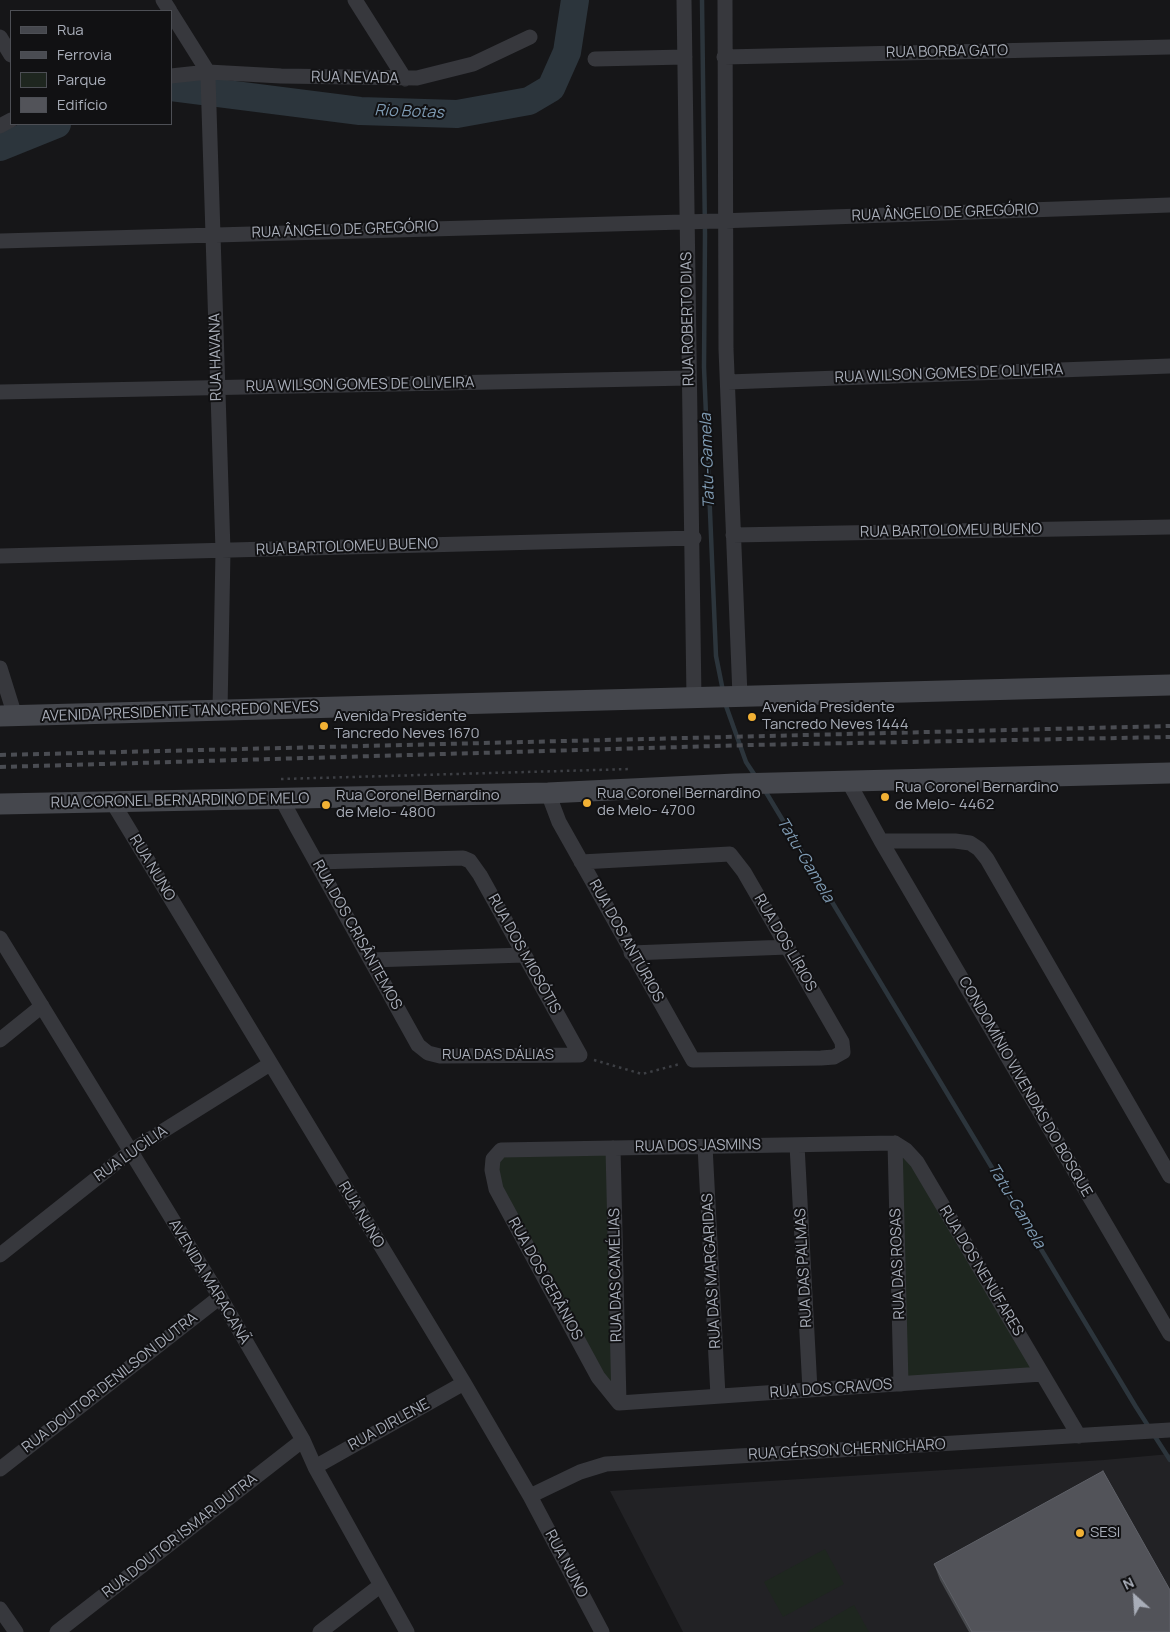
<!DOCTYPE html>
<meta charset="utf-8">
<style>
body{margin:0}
#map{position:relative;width:1170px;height:1632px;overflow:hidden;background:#161618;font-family:Manrope,sans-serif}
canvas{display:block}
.legend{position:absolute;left:10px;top:10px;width:162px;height:115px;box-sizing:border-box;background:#111113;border:1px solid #4d4f55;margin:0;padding:6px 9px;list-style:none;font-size:15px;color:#a8adb8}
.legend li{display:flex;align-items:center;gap:10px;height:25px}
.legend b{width:25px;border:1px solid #4d4f55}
.north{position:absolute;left:1110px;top:1572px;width:50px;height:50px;-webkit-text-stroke:4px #111113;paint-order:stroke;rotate:334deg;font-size:14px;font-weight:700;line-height:20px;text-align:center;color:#a8adb8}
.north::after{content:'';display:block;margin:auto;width:18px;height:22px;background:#a8adb8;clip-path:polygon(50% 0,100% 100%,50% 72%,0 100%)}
</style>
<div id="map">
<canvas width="1170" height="1632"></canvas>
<ul class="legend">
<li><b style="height:6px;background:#45474d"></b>Rua</li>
<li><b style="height:6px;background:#4a4c52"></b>Ferrovia</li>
<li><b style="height:14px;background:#1e261f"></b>Parque</li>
<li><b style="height:14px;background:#525359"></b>Edifício</li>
</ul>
<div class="north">N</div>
</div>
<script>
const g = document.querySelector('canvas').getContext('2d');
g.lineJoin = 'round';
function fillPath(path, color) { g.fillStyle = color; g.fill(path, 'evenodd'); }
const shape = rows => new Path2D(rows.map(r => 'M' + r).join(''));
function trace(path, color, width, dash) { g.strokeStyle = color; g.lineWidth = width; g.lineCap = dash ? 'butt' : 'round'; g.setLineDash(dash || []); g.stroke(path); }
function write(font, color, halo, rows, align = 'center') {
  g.font = font + ' Manrope,sans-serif'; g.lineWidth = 4; g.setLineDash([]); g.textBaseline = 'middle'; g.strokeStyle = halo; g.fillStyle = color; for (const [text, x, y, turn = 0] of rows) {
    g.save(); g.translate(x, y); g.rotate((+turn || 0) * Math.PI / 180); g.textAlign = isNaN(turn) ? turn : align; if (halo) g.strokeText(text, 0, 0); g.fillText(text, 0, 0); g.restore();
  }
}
const built = shape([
 [1170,1454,1170,1632,683,1632,610,1491,1104,1460]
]);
const green = shape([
 [898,1149,904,1152,1037,1372,906,1379],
 [501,1150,610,1150,614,1397,501,1188,497,1162],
 [825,1549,844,1584,783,1617,764,1582],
 [854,1605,869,1632,807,1632]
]);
const stream = shape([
 [702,0,705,234,704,367,716,656,723,691],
 [725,703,746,762,756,777],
 [764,789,1136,1407,1170,1460]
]);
const river = shape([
 [171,87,360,111,457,114,529,101,551,88,567,52,575,0],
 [0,147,57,124]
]);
const path = shape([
 [281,779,631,769],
 [594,1060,642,1074,680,1064]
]);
const street = shape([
 [163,0,170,11],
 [355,0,405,79],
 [684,0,694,698],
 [725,0,726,349,740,696],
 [171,13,208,72,208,77,223,551,220,711],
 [0,37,11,55],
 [724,57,1170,47],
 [595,59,685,57],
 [171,76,208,72,281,76,417,78,473,64,530,37],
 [0,126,11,120],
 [0,241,719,221,1170,205],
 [728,382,1170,366],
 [0,392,689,378],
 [733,535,1170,527],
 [0,556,694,538],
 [0,668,15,716],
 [848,781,881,841,1170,1334],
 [548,793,559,822,693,1060,821,1058,834,1057,843,1052,842,1042,744,872,730,854,581,862],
 [282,800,296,826,418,1045,428,1053,440,1056,580,1055,480,875,470,861,463,858,316,862],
 [113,803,464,1383,530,1496,602,1632],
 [881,841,955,841,970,843,979,849,987,859,1170,1176],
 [0,938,220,1297,303,1440,315,1467,407,1632],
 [631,953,788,947],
 [371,960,524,955],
 [0,1040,42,1006],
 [895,1143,906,1150,917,1162,1079,1436],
 [895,1143,901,1384],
 [797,1145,810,1390],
 [705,1146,718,1396],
 [613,1148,619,1403],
 [0,1255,131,1151,270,1064],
 [619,1403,598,1377,496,1189,492,1170,493,1159,501,1150,895,1143],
 [619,1403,1042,1374],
 [315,1467,464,1383],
 [0,1469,220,1297],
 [530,1496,580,1472,606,1464,1170,1430],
 [0,1609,16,1632],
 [57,1632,303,1440],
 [320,1632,381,1585]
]);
const secondary = shape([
 [0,716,1170,685],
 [0,804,548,793,735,784,1170,773]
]);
const rail = shape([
 [0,755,1170,726],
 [0,767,750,745,1170,737]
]);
const wall = shape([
 [934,1564,1170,1632,969,1632,940,1580]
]);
const building = shape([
 [1103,1471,1170,1590,1170,1632,972,1632,934,1564,1103,1471]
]);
const markers = [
 [752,717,5,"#f2b134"],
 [324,726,5,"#f2b134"],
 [885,797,5,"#f2b134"],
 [587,803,5,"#f2b134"],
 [326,805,5,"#f2b134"],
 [1080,1533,5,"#f2b134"]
];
const streetNames = [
 ["RUA BORBA GATO",947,52,-1],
 ["RUA NEVADA",355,78,1],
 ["RUA ÂNGELO DE GREGÓRIO",945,213,-2],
 ["RUA ÂNGELO DE GREGÓRIO",345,230,-2],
 ["RUA ROBERTO DIAS",688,319,-91],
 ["RUA HAVANA",216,357,-91],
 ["RUA WILSON GOMES DE OLIVEIRA",949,374,-2],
 ["RUA WILSON GOMES DE OLIVEIRA",360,385,-1],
 ["RUA BARTOLOMEU BUENO",951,531,-1],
 ["RUA BARTOLOMEU BUENO",347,547,-2],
 ["AVENIDA PRESIDENTE TANCREDO NEVES",180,712,-2],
 ["RUA CORONEL BERNARDINO DE MELO",180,801,-1],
 ["RUA NUNO",152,868,59],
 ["RUA DOS CRISÂNTEMOS",357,935,61],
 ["RUA DOS ANTÚRIOS",626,941,61],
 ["RUA DOS LÍRIOS",785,943,60],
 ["RUA DOS MIOSÓTIS",524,954,61],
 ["RUA DAS DÁLIAS",498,1055],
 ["CONDOMÍNIO VIVENDAS DO BOSQUE",1025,1087,60],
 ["RUA DOS JASMINS",698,1146,-1],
 ["RUA LUCÍLIA",131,1154,-35],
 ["RUA NUNO",361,1215,59],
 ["RUA DAS ROSAS",898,1264,-92],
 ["RUA DAS PALMAS",804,1268,-93],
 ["RUA DAS MARGARIDAS",712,1271,-93],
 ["RUA DOS NENÚFARES",981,1271,59],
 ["RUA DAS CAMÉLIAS",616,1275,-91],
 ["RUA DOS GERÂNIOS",545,1279,61],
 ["AVENIDA MARACANÃ",209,1282,59],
 ["RUA DOUTOR DENILSON DUTRA",110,1383,-38],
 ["RUA DOS CRAVOS",831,1389,-4],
 ["RUA DIRLENE",389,1425,-29],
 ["RUA GÉRSON CHERNICHARO",847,1450,-3],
 ["RUA DOUTOR ISMAR DUTRA",180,1536,-38],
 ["RUA NUNO",566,1564,62]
];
const poiNames = [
 ["Avenida Presidente",762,708],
 ["Tancredo Neves 1444",762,725],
 ["Avenida Presidente",334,717],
 ["Tancredo Neves 1670",334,734],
 ["Rua Coronel Bernardino",895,788],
 ["de Melo- 4462",895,805],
 ["Rua Coronel Bernardino",597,794],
 ["de Melo- 4700",597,811],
 ["Rua Coronel Bernardino",336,796],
 ["de Melo- 4800",336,813],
 ["SESI",1090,1533]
];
const waterNames = [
 ["Rio Botas",409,112,2],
 ["Tatu-Gamela",708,461,-92],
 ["Tatu-Gamela",805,860,59],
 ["Tatu-Gamela",1016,1206,59]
];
fillPath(built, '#222225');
fillPath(green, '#1e261f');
trace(stream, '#2c353c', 4.5);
trace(river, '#2c353c', 28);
trace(path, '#3d3f44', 2.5, [2.5, 4]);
trace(street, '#37383d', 15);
trace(secondary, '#45474d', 21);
trace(rail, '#4a4c52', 4, [6, 5]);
fillPath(wall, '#47494d');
fillPath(building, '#525359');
trace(building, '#5f6168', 1);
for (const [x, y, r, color] of markers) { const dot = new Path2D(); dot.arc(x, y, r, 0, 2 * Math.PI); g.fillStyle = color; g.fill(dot); trace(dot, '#111113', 2); }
write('15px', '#a8adb8', '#111113', streetNames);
write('15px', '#a8adb8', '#111113', poiNames, 'left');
write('italic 16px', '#7f9bb3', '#111113', waterNames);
</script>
